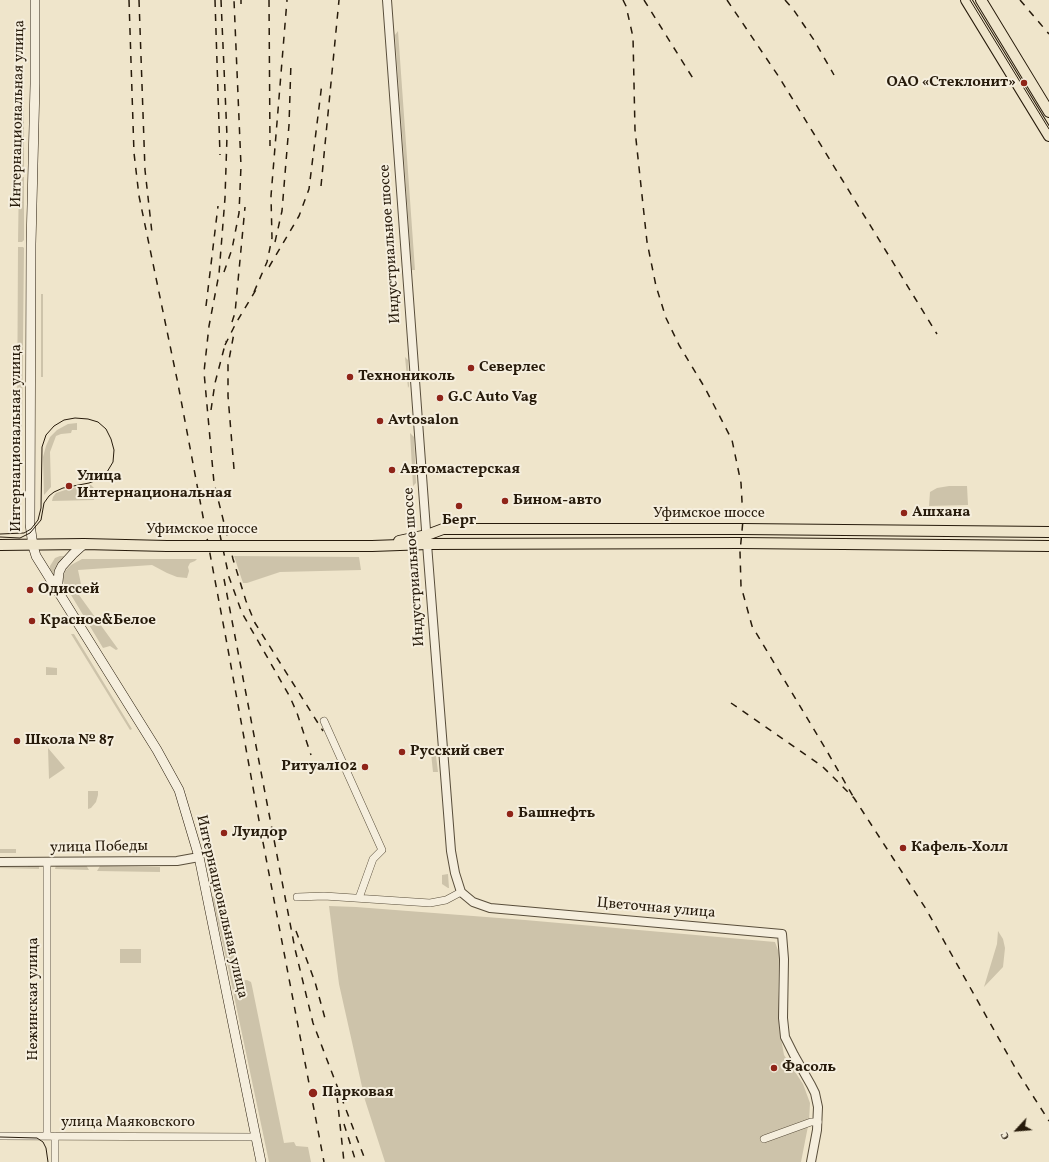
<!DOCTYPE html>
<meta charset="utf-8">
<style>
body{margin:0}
#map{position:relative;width:1049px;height:1162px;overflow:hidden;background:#efe5cb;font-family:Vollkorn,serif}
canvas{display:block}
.north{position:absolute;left:997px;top:1110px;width:40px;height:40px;-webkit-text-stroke:3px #f5eedd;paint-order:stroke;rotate:244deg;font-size:11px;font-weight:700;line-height:16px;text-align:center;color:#271b0b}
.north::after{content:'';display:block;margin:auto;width:14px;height:18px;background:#271b0b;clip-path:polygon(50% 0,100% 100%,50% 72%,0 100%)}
</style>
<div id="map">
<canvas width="1049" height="1162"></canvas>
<div class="north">С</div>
</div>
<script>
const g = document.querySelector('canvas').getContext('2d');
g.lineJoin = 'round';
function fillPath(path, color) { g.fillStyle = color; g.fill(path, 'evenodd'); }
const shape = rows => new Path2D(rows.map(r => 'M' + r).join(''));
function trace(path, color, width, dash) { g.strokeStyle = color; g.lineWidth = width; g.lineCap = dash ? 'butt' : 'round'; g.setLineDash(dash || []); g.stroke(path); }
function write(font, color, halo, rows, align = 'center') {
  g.font = font + ' Vollkorn,serif'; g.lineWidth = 4; g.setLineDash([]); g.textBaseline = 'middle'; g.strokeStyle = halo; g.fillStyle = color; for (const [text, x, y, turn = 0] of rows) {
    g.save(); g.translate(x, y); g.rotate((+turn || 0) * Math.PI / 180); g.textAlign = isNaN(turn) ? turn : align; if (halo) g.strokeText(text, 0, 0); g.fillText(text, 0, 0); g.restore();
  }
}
const green = shape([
 [398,31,415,270,412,270,395,35],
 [18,90,23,91,24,93,24,172,18,172],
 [19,177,24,177,24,240,22,242,18,242],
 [18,247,23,247,24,248,22,436,17,436],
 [41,294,43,294,43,377,41,377],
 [405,357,408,360,409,386,408,388],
 [77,423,77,430,72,430,71,433,61,434,56,436,50,452,51,487,44,495,43,457,46,446,50,437,57,430,68,424],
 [410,433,414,437,416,483,413,486],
 [91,485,94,488,94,500,52,501,53,497,56,493,71,488],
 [949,486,967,486,968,505,929,506,930,492,937,488],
 [16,498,21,498,21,525,16,525],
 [60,556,65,556,55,578,50,569,50,566,55,558],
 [234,556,359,557,361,570,280,572,247,583,243,583],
 [82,559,197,559,195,561,190,563,188,567,189,571,187,578,177,577,167,573,152,565,78,570,81,584,79,586,79,595,118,649,116,650,110,646,103,648,62,580,65,571,71,565],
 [71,634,74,634,132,729,130,730],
 [46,667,57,668,57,675,46,675],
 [48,748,65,768,49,779],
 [431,753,436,756,438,772,433,772],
 [88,791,98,791,98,795,96,802,91,808,88,809],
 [0,849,16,849,16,853,0,853],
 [0,864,5,864,8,867,27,867,31,864,39,864,39,869,0,868],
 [56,865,86,865,89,870,55,869],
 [100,866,160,867,160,872,97,871],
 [448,874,449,888,448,888,442,884,442,875],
 [212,896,221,898,223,900,227,923,240,981,247,980,251,982,252,986,284,1143,294,1142,296,1146,308,1147,311,1162,269,1162,229,972],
 [329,906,356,907,525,920,775,942,779,953,778,991,779,1027,784,1055,803,1084,810,1103,809,1121,801,1162,385,1162,365,1100,339,984],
 [998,931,1003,939,1005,948,1003,967,984,987,997,944],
 [120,949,141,949,141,963,120,963]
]);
const minor = shape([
 [324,721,382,850,373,859,359,898],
 [297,897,324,896,430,903,446,900,461,892],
 [0,1136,255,1137],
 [47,1136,47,862],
 [764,1139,811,1122,818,1122],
 [55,1162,55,1136]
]);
const tertiary = shape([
 [387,0,428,557,451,851,455,873,461,892,473,902,490,908,782,934,784,959,783,1018,785,1037,794,1055,811,1085,815,1093,818,1107,817,1130,811,1162],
 [0,862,177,861,199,857]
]);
const secondary = shape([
 [35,0,35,84,31,244,30,524,33,546,36,556,157,750,179,790,199,857,261,1162],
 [58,590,58,582,59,572,62,566,73,554,84,544]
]);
const primary = shape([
 [966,0,1049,136],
 [981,0,1049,112],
 [399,541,427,535,443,529,742,529,1049,532],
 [0,545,84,544,167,546],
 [245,546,372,546,428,544,740,543,1049,546]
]);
const tram = shape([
 [970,0,1049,129],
 [0,534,24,533,31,529,38,520,41,508,42,447,46,435,54,426,64,420,75,418,88,419,98,422,106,429,111,439,114,450,113,462,107,472,100,479,89,483,63,488,54,492,49,496,44,503,41,520,30,533,20,538,0,537],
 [0,1137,37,1138,43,1142,46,1148,48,1162]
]);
const rail = shape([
 [129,0,134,153,139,196,178,384,227,644,262,837,324,1162],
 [139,0,145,170,152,233],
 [215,0,220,155],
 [221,0,227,136,225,198,219,274,209,326,204,372,214,483,233,559,246,601,255,623,323,731],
 [241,0,241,4],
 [269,0,270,146],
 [623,0,626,6,633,37,635,130,647,242,656,286,666,318,679,345,705,388,732,440,741,483,743,520,740,552,741,586,752,626,828,753,854,798],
 [644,0,694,80],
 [727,0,779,77,937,334],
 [785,0,793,9,814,40,834,75],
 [1020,0,1049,34],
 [321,186,339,0],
 [275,242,282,211,289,125,291,62],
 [269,267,299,216,309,189,322,83],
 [224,272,232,249,239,213,241,166,234,0],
 [254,292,267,262,272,238,271,196,287,0],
 [206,306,218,206],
 [232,322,235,313,245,207],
 [225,345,236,323,257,288],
 [211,410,215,383,226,341],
 [234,469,228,396,228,365,234,333],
 [220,535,229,577,242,613,290,697,297,713,311,755],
 [224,579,295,949,313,1023,366,1162],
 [731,703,822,766,854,798,926,909,1017,1071,1049,1121],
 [296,931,315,982,326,1022],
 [337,1096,344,1162],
 [344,1124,356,1162]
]);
const primaryBridge = shape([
 [167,546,245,546]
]);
const markers = [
 [1024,83,4,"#8f2418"],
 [471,368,4,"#8f2418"],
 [350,377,4,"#8f2418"],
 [440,398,4,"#8f2418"],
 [380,421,4,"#8f2418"],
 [392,470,4,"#8f2418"],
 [69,486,4,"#8f2418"],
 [505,501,4,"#8f2418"],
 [459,506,4,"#8f2418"],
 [904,513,4,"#8f2418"],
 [30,590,4,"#8f2418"],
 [32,621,4,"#8f2418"],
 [17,741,4,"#8f2418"],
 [402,752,4,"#8f2418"],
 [365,767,4,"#8f2418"],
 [510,814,4,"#8f2418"],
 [224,833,4,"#8f2418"],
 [903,848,4,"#8f2418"],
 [774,1068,4,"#8f2418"],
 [313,1093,5,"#8f2418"]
];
const poiNames = [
 ["ОАО «Стеклонит»",1016,83,"right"],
 ["Северлес",479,368],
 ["Технониколь",358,377],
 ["G.C Auto Vag",448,398],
 ["Avtosalon",388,421],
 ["Автомастерская",400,470],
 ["Улица",77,477],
 ["Интернациональная",77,494],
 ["Бином-авто",513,501],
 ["Ашхана",912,513],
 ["Берг",459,521,"center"],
 ["Одиссей",38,590],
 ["Красное&Белое",40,621],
 ["Школа № 87",25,741],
 ["Русский свет",410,752],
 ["Ритуал102",357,767,"right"],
 ["Башнефть",518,814],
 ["Луидор",232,833],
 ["Кафель-Холл",911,848],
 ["Фасоль",782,1068],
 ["Парковая",322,1093]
];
const streetNames = [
 ["Интернациональная улица",19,114,-89],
 ["Индустриальное шоссе",391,244,-94],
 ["Интернациональная улица",17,438,-90],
 ["Уфимское шоссе",709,514],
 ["Уфимское шоссе",202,530],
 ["Индустриальное шоссе",415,567,-94],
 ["улица Победы",99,848,-1],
 ["Интернациональная улица",221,907,77],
 ["Цветочная улица",656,909,5],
 ["Нежинская улица",34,999,-90],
 ["улица Маяковского",128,1123]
];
fillPath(green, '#cdc3aa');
trace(minor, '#594e3b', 8);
trace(tertiary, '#594e3b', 10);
trace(secondary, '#271b0b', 10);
trace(primary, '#271b0b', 12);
trace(minor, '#f5eedd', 7);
trace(tertiary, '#f5eedd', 8);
trace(secondary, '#f5eedd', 9);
trace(primary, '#efe5cb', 10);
trace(tram, '#271b0b', 1);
trace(rail, '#271b0b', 1.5, [7, 7]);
trace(primaryBridge, '#271b0b', 12, []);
trace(primaryBridge, '#efe5cb', 10);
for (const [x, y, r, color] of markers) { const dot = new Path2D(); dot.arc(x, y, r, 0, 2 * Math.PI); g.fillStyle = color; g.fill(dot); trace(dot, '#f5eedd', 1.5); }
write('bold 15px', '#271b0b', '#f5eedd', poiNames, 'left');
write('15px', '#271b0b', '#f5eedd', streetNames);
</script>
